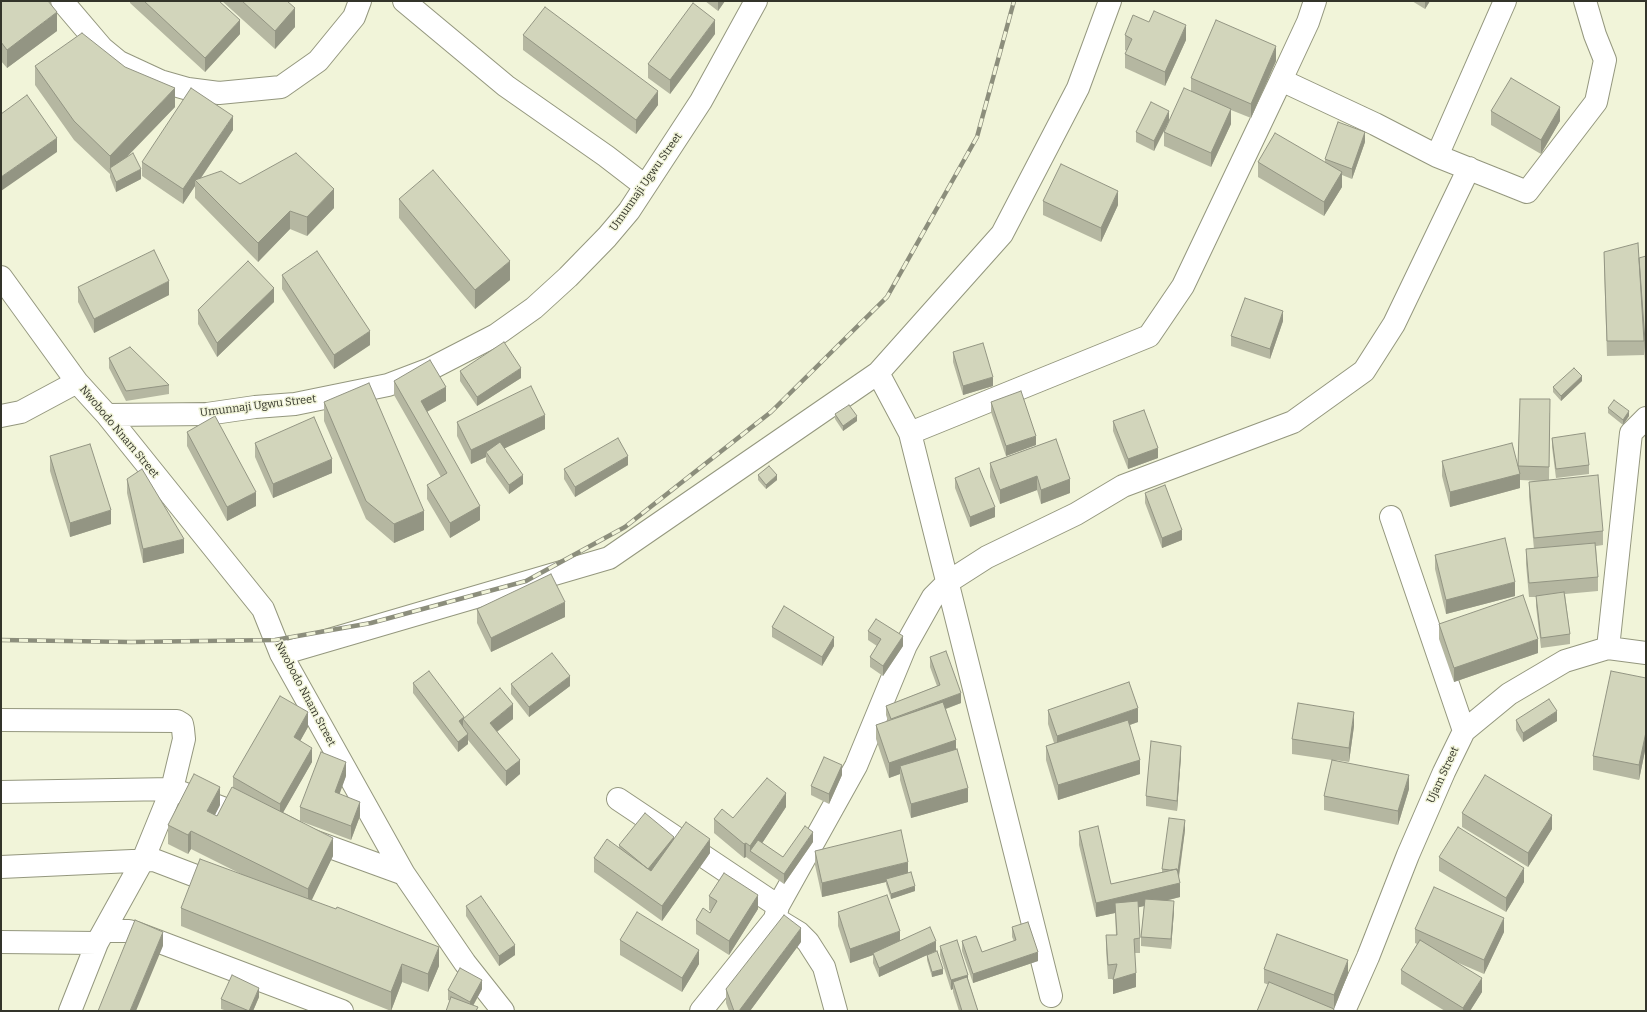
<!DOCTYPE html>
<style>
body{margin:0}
#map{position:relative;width:1647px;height:1012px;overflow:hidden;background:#f1f4d9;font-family:Bitter,serif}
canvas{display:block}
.frame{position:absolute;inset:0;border:2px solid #33342a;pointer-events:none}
</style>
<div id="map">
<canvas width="1647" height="1012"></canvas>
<div class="frame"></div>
</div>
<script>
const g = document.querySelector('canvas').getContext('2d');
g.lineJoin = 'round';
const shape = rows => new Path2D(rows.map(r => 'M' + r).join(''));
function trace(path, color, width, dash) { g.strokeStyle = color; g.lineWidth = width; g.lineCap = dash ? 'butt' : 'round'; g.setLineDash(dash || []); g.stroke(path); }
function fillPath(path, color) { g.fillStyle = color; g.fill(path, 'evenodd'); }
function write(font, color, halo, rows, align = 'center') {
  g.font = font + ' Bitter,serif'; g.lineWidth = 3; g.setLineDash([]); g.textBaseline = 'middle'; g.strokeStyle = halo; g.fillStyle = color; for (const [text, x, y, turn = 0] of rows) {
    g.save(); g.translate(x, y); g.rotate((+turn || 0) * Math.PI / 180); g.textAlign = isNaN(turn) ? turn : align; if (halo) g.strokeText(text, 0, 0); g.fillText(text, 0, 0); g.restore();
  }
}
const minor = shape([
 [62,1,102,48,119,62,160,81,188,89,219,93,281,87,318,61,354,17,360,1],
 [404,1,506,86,606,156,645,186],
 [1315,1,1308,22,1281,80,1375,124,1437,156,1527,192,1596,102,1605,60,1595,35,1585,1],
 [1437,156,1505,1],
 [1,277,77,382,107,415,263,609,281,654,404,874,465,963,503,1011],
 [878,373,910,433,1051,996],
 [107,415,207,414,255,407,295,404,388,385,430,369,496,335,534,308,568,277,607,237,629,211,701,101,756,1],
 [1,416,21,412,77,382],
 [910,433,1149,336,1183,286,1281,80],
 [1391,517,1464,731],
 [1608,648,1631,433,1646,418],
 [281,654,609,558,878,373,1002,234,1078,88,1110,1],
 [1,720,177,721,182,724,183,729,184,739,172,789,143,860,97,943,70,1011],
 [1,792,172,789,249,818],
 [618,799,778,906],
 [305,838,404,874],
 [1,867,154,860,222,886],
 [776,919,799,933,808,942,824,967,836,1011],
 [105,931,129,931,136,933,342,1011],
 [1,942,97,943],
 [701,1011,775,919,778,906,856,766,906,645,933,597,948,582,987,557,1076,514,1123,486,1293,422,1364,371,1394,324,1469,168],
 [1344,1011,1368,957,1408,855,1444,772,1464,731,1509,694,1565,661,1608,648,1646,653]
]);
const rail = shape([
 [1,640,131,642,275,640,371,623,526,581,625,527,771,412,887,297,977,137,1014,1]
]);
const wall = shape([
 [1,1,57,31,7,68,1,61],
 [130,1,219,1,240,34,205,72,130,3],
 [222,1,287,1,295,27,275,49],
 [705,1,725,1,718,11],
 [1412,1,1430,1,1425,9],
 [715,34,670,94,648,78,648,64],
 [523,35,658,105,636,134,523,50],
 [1125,35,1186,40,1165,86,1125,68,1125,54,1127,51,1125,50],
 [1276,61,1251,118,1231,110,1231,124,1211,167,1164,146,1164,132,1191,91,1191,78],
 [35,66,175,107,127,157,141,179,116,192,110,177,110,174,74,140,35,85],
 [1169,111,1154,151,1136,142,1136,132],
 [1491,111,1560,121,1541,154,1491,125],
 [233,130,201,178,240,184,334,208,307,236,290,229,258,262,195,198,195,186,183,204,142,176,142,162],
 [1365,142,1352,179,1342,175,1342,187,1324,216,1258,177,1258,162,1325,162,1325,159],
 [399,199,510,280,475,309,399,218],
 [1043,201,1118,205,1101,242,1043,215],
 [1604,252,1639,262,1646,256,1646,374,1644,348,1644,355,1607,356,1604,267],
 [282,275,370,345,334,369,282,289],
 [78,287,169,295,94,333,78,302],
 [274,302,217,357,198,324,198,310],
 [1283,321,1270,359,1231,346,1231,336],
 [953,352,993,386,963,395,953,362],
 [109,358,169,385,169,394,126,401,109,368],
 [460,371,521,378,477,406,460,381],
 [394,381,446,401,427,412,480,520,450,538,427,499,427,485,441,477,394,395],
 [1582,381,1561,401,1553,392,1553,387],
 [1520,399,1550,413,1549,480,1603,531,1603,545,1596,546,1598,577,1598,591,1565,594,1570,634,1570,644,1541,648,1536,606,1536,597,1529,597,1526,564,1526,549,1534,549,1529,497,1529,482,1543,481,1520,480,1520,488,1450,507,1442,476,1442,461,1518,468],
 [324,402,424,530,394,543,366,519,324,421],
 [991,402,1036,445,1006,456,991,412],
 [1608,408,1629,416,1623,425,1608,413],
 [835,414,857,421,843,431,835,419],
 [1113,421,1158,458,1128,469,1113,431],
 [457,422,545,429,504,448,523,484,509,494,486,462,486,457,471,464,457,436],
 [187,432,256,506,227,521,187,446],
 [1552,438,1589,465,1589,474,1556,478,1552,447],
 [1056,439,1070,493,1041,504,1037,490,1000,504,990,477,990,463],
 [255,443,332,473,273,498,255,457],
 [50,456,111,524,70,537,50,471],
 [628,465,575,497,564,479,564,469],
 [758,475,777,480,766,489,758,480],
 [955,478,995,517,970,527,955,488],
 [127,479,184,553,143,563,127,493],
 [1145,493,1182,540,1162,548,1145,503],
 [1435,555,1515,596,1446,614,1435,569],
 [477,609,565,617,491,652,477,623],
 [1439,624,1538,653,1454,682,1439,639],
 [772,627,834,646,822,666,772,637],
 [868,631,903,646,883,676,870,667,870,657,877,646,868,640],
 [930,657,961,703,946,709,956,750,968,802,911,818,900,780,900,774,889,778,876,739,876,725,888,721,886,715,886,706,937,686,930,667],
 [1646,678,1646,746,1639,780,1593,770,1593,756],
 [413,683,464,718,513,719,497,732,520,774,506,786,468,740,468,744,458,752,413,693],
 [511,684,570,686,529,717,511,694],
 [1048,710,1138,722,1130,725,1140,774,1058,800,1046,760,1046,746,1054,743,1048,724],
 [1516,720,1557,721,1523,742,1516,730],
 [1354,726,1349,762,1335,760,1409,789,1398,825,1324,810,1324,796,1332,760,1292,754,1292,739],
 [308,727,300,741,312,762,283,812,300,821,300,807,346,776,339,794,360,816,351,840,300,821,333,856,311,900,439,966,428,992,402,982,391,1011,181,926,181,908,241,874,191,849,188,854,168,844,168,825,220,805,215,815,217,816,233,788,233,777],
 [1181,756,1177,811,1146,806,1146,796],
 [842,775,829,804,811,795,811,786],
 [786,807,762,843,783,857,813,842,784,884,746,857,744,858,714,833,714,819,733,818],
 [1462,813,1552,829,1528,867,1462,827],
 [1185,830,1179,878,1180,897,1165,901,1174,911,1171,949,1141,946,1141,937,1144,906,1138,907,1140,938,1140,953,1135,953,1136,987,1113,994,1113,979,1108,979,1106,950,1106,935,1116,935,1115,913,1096,917,1079,845,1079,831,1111,884,1162,872,1162,869],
 [674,839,710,853,662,921,594,872,594,858,619,848,619,845],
 [815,851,908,873,915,891,891,899,886,884,886,882,822,897,815,865],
 [1439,857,1524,882,1506,912,1439,871],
 [709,896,758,909,729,955,696,934,696,920,710,913,711,911,709,910],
 [466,906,515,955,499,966,466,916],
 [838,912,900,941,936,951,932,953,943,974,932,977,927,960,927,955,879,977,873,963,873,955,850,963,838,926],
 [1012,927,1038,961,973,983,962,951,962,941,982,952,1014,941,1012,937],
 [1415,929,1504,932,1484,974,1454,961,1482,992,1470,1011,1445,1011,1401,984,1401,970,1417,944,1415,943],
 [620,940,699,964,682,992,620,955],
 [801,942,750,1011,729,1011,726,1003,726,989],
 [940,946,968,979,978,1011,959,1011,953,992,953,989,951,990,940,955],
 [1264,969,1348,974,1334,1009,1334,1011,1264,983],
 [482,989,473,1006,478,1011,448,1000,448,990],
 [259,997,253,1011,227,1011,221,1009,221,999]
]);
const shadedWall = shape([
 [718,1,725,1,718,11],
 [1425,1,1430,1,1425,9],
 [295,8,295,27,275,49,275,31],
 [57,12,57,31,7,68,7,50],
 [240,20,240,34,205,72,205,58],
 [715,20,715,34,670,94,670,80],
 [1186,25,1186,40,1165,86,1165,72],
 [1276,46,1276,61,1251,118,1251,104],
 [175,88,175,107,112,172,110,168,110,175,110,156],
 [658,91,658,105,636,134,636,120],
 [1560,107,1560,121,1541,154,1541,140],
 [1231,109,1231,124,1211,167,1211,153],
 [1169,111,1169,121,1154,151,1154,141],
 [233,116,233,130,198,182,195,180,195,186,183,204,183,189],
 [1365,132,1365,142,1352,179,1352,169],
 [57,138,57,152,1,191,1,177],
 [141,169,141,179,116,192,116,182],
 [1342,172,1342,187,1324,216,1324,202],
 [334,189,334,208,307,236,307,217],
 [1118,191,1118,205,1101,242,1101,228],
 [290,211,290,229,258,262,258,243],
 [510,261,510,280,475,309,475,290],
 [169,281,169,295,94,333,94,319],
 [274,288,274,302,217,357,217,343],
 [1283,311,1283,321,1270,359,1270,349],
 [370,331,370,345,334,369,334,355],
 [521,368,521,378,477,406,477,397],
 [1582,376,1582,381,1561,401,1561,396],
 [993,377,993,386,963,395,963,386],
 [446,387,446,401,421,415,421,401],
 [1629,411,1629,416,1623,425,1623,420],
 [545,415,545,429,489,456,486,452,486,457,471,464,471,450],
 [857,416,857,421,843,431,843,426],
 [1036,436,1036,445,1006,456,1006,446],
 [1158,448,1158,458,1128,469,1128,459],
 [628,456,628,465,575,497,575,487],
 [332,459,332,473,273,498,273,484],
 [1520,474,1520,488,1450,507,1450,492],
 [523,475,523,484,509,494,509,485],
 [777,475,777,480,766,489,766,485],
 [1037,476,1037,490,1000,504,1000,490],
 [1070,479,1070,493,1041,504,1041,490],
 [256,492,256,506,227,521,227,507],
 [480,506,480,520,450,538,450,523],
 [995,507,995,517,970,527,970,517],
 [111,510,111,524,70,537,70,523],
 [424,511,424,530,394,543,394,524],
 [1182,530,1182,540,1162,548,1162,538],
 [184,539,184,553,143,563,143,549],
 [1515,582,1515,596,1446,614,1446,600],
 [565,602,565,617,491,652,491,638],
 [903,636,903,646,883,676,883,666],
 [834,637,834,646,822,666,822,657],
 [1538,639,1538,653,1454,682,1454,668],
 [570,676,570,686,529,717,529,707],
 [961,693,961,703,891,729,891,720],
 [513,704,513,719,490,737,490,723],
 [1138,708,1138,722,1057,750,1057,736],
 [1557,711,1557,721,1523,742,1523,733],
 [308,712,308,727,294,752,294,737],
 [1354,712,1354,726,1349,762,1349,748],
 [464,717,464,720,463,719,463,727,459,721],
 [1646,732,1646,746,1639,780,1639,765],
 [468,734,468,744,458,752,458,742],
 [956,740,956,755,900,766,900,774,889,778,889,763],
 [1181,746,1181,756,1177,811,1177,801],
 [312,748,312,762,280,818,280,804],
 [520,760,520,774,506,786,506,771],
 [1140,760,1140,774,1058,800,1058,785],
 [346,762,346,776,335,807,335,792],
 [842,765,842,775,829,804,829,794],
 [1409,775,1409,789,1398,825,1398,811],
 [220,787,220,805,207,830,207,811],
 [968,788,968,802,911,818,911,804],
 [786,793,786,807,755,854,750,851,750,860,750,846],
 [360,802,360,816,351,840,351,826],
 [1552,815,1552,829,1528,867,1528,853],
 [1185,820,1185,830,1178,881,1178,871],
 [191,831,191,849,188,854,188,835],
 [813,832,813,842,784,884,784,874],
 [674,837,674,847,648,878,648,869],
 [333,838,333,856,308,908,308,889],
 [710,839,710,853,662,921,662,906],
 [746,843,746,857,744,858,744,844],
 [908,862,908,876,886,879,886,882,822,897,822,883],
 [1524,868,1524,882,1506,912,1506,898],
 [1180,883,1180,897,1116,913,1115,903,1115,913,1096,917,1096,903],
 [915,886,915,891,891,899,891,894],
 [758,895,758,909,729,955,729,941],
 [1174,901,1174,911,1171,949,1171,939],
 [1504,918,1504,932,1484,974,1484,960],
 [801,928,801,942,750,1011,739,1011],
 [900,931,900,946,873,953,873,955,850,963,850,949],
 [163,932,163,946,136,1011,130,1011],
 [936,941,936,951,879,977,879,968],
 [515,945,515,955,499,966,499,956],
 [439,947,439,966,428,992,428,974],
 [699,950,699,964,682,992,682,978],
 [1038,952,1038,961,973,983,973,974],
 [1348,960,1348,974,1334,1009,1334,995],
 [402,964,402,982,391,1011,391,992],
 [943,969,943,974,932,977,932,972],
 [1136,973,1136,987,1113,994,1113,980],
 [968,975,968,984,953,982,953,989,951,990,951,980],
 [1482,978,1482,992,1470,1011,1463,1011,1463,1008],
 [482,980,482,989,470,1011,470,1002],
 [259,988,259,997,253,1011,249,1011]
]);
const building = shape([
 [1,1,48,1,57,12,7,50,1,42,1,1],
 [144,1,219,1,240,20,205,58,144,1],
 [242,1,287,1,295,8,275,31,242,1],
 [693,3,715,20,670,80,648,64,693,3],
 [545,7,658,91,636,120,523,35,545,7],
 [1154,11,1186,25,1165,72,1125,54,1132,39,1125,35,1133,15,1149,22,1154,11],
 [1216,20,1276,46,1251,104,1191,78,1216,20],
 [82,33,125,67,175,88,110,156,74,121,35,66,82,33],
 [1511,78,1560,107,1541,140,1491,111,1511,78],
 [191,88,233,116,183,189,142,162,191,88],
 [1184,88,1231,109,1211,153,1164,132,1184,88],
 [27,95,57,138,1,177,1,114,27,95],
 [1151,102,1169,111,1154,141,1136,132,1151,102],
 [1338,122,1365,132,1352,169,1325,159,1338,122],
 [1275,133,1342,172,1324,202,1258,162,1275,133],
 [133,153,141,169,116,182,110,168,133,153],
 [296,153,334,189,307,217,290,211,258,243,195,180,221,171,240,184,296,153],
 [1061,164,1118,191,1101,228,1043,201,1061,164],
 [433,170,510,261,475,290,399,199,433,170],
 [1638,243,1644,341,1607,341,1604,252,1638,243],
 [154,250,169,281,94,319,78,287,154,250],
 [317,251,370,331,334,355,282,275,317,251],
 [1646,256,1646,355,1639,258,1646,256],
 [248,261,274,288,217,343,198,310,248,261],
 [1245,298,1283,311,1270,349,1231,336,1245,298],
 [504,342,521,368,477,397,460,371,504,342],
 [983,343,993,377,963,386,953,352,983,343],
 [130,347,169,385,126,391,109,358,130,347],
 [430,360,446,387,421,401,480,506,450,523,427,485,447,473,394,381,430,360],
 [1574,368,1582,376,1561,396,1553,387,1574,368],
 [369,383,424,511,394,524,366,501,324,402,369,383],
 [531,386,545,415,471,450,457,422,531,386],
 [1021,391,1036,436,1006,446,991,402,1021,391],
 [1520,399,1550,399,1549,467,1518,466,1520,399],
 [1614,400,1629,411,1623,420,1608,408,1614,400],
 [849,405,857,416,843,426,835,414,849,405],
 [1144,410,1158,448,1128,459,1113,421,1144,410],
 [215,416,256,492,227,507,187,432,215,416],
 [314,417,332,459,273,484,255,443,314,417],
 [1585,433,1589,465,1556,469,1552,438,1585,433],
 [618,438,628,456,575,487,564,469,618,438],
 [1056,439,1070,479,1041,490,1037,476,1000,490,990,463,1056,439],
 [500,442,523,475,509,485,486,452,500,442],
 [1512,443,1520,474,1450,492,1442,461,1512,443],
 [90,444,111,510,70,523,50,456,90,444],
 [769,466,777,475,766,485,758,475,769,466],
 [979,468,995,507,970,517,955,478,979,468],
 [142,469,184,539,143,549,127,479,142,469],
 [1598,475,1603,531,1534,538,1529,482,1598,475],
 [1165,485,1182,530,1162,538,1145,493,1165,485],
 [1505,538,1515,582,1446,600,1435,555,1505,538],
 [1595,543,1598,577,1529,583,1526,549,1595,543],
 [551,574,565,602,491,638,477,609,551,574],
 [1564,592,1570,634,1541,638,1536,596,1564,592],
 [1523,595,1538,639,1454,668,1439,624,1523,595],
 [784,606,834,637,822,657,772,627,784,606],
 [876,619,903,636,883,666,870,657,881,639,868,631,876,619],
 [946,651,961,693,891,719,886,706,940,685,930,657,946,651],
 [552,653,570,676,529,707,511,684,552,653],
 [429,671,464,717,459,721,468,734,458,742,413,683,429,671],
 [1611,671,1646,678,1646,732,1639,765,1593,756,1611,671],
 [1129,682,1138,708,1057,736,1048,710,1129,682],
 [500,688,513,704,490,723,520,760,506,771,463,719,500,688],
 [280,696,308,712,294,737,312,748,280,804,233,777,280,696],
 [1549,699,1557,711,1523,733,1516,720,1549,699],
 [943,702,956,740,889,763,876,725,943,702],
 [1298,703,1354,712,1349,748,1292,739,1298,703],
 [1128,720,1140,760,1058,785,1046,746,1128,720],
 [1151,741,1181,746,1177,801,1146,796,1151,741],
 [957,749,968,788,911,804,900,766,957,749],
 [321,752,346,762,335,792,360,802,351,826,300,807,321,752],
 [824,757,842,765,829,794,811,786,824,757],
 [1332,760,1409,775,1398,811,1324,796,1332,760],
 [194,774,220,787,207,811,217,816,232,787,333,838,308,889,191,831,188,835,168,825,194,774],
 [1485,775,1552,815,1528,853,1462,813,1485,775],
 [767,778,786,793,750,846,746,843,744,844,714,819,722,809,733,818,767,778],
 [645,813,674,837,648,869,619,845,645,813],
 [1169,818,1185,820,1178,871,1177,871,1177,869,1170,870,1162,869,1169,818],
 [686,822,710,839,662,906,594,858,607,839,651,871,686,822],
 [805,826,813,832,784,874,750,851,758,840,783,857,805,826],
 [1098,826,1111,884,1177,869,1180,883,1096,903,1079,831,1098,826],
 [1458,827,1524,868,1506,898,1439,857,1458,827],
 [901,830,908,862,822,883,815,851,901,830],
 [200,859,336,909,337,907,439,947,428,974,402,964,391,992,181,908,200,859],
 [911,872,915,886,891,894,886,879,911,872],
 [724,873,758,895,729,941,696,920,703,908,710,913,717,901,709,896,724,873],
 [1434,887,1504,918,1484,960,1415,929,1434,887],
 [887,895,900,931,850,949,838,912,887,895],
 [481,896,515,945,499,956,466,906,481,896],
 [1145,899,1174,901,1171,939,1141,937,1145,899],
 [1138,901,1140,938,1134,939,1136,973,1113,980,1117,964,1108,965,1106,935,1117,935,1115,903,1138,901],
 [637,912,699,950,682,978,620,940,637,912],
 [784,915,801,928,739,1011,734,1011,726,989,784,915],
 [135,920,163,932,130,1011,98,1011,135,920],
 [1028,922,1038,952,973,974,962,941,976,936,982,952,1016,940,1012,927,1028,922],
 [930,927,936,941,879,968,873,953,930,927],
 [1277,934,1348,960,1334,995,1264,969,1277,934],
 [957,940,968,975,951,980,940,946,957,940],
 [1420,940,1482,978,1463,1008,1401,970,1420,940],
 [937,951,943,969,932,972,927,955,937,951],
 [460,968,482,980,470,1002,448,990,460,968],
 [232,975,259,988,249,1011,221,999,232,975],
 [967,977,978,1011,962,1011,953,982,967,977],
 [1269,982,1334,1009,1333,1011,1257,1011,1269,982],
 [451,997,478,1007,476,1011,446,1011,451,997]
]);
const streetNames = [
 ["Umunnaji Ugwu Street",646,182,-55],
 ["Umunnaji Ugwu Street",258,406,-7],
 ["Nwobodo Nnam Street",119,432,50],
 ["Nwobodo Nnam Street",305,694,62],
 ["Ujam Street",1443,775,-65]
];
trace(minor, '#94977e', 24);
trace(minor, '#fff', 22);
trace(rail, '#8c8e7c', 4.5);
trace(rail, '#f1f4d9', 3, [9]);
fillPath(wall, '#b5b7a1');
fillPath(shadedWall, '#939583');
fillPath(building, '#d2d5bb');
trace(building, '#939583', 1);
write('11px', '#33342a', '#f1f4d9', streetNames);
</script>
